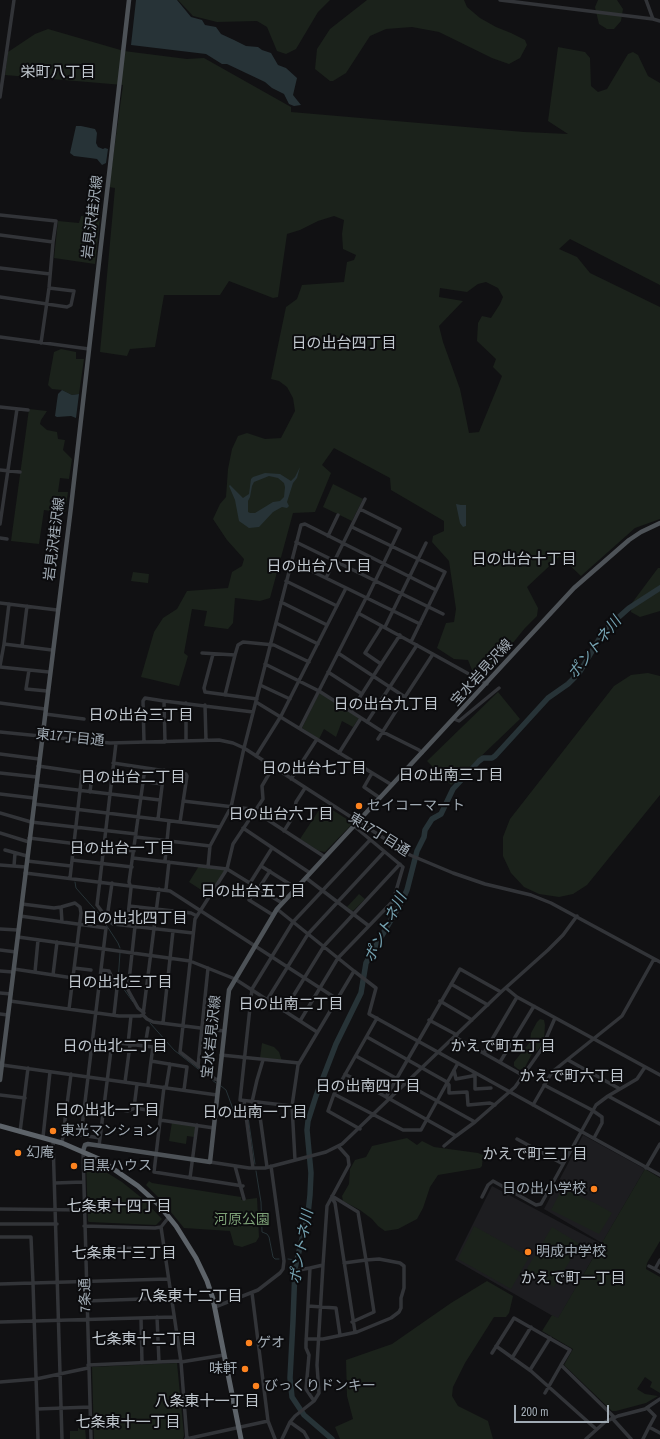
<!DOCTYPE html>
<meta charset="utf-8">
<style>
body{margin:0}
#map{position:relative;width:660px;height:1439px;overflow:hidden;background:#111113;font-family:"Archivo Narrow",sans-serif}
canvas{display:block}
.scale{position:absolute;left:514px;top:1405px;width:95px;height:18px;box-sizing:border-box;border:2px solid #a1abb4;border-top:0;padding-left:5px;font-size:12px;line-height:14px;white-space:nowrap;color:#a1abb4;-webkit-text-stroke:3px #0c0c0e;paint-order:stroke}
</style>
<div id="map">
<canvas width="660" height="1439"></canvas>
<div class="scale">200 m</div>
</div>
<script>
const g = document.querySelector('canvas').getContext('2d');
g.lineJoin = 'round';
function fillPath(path, color) { g.fillStyle = color; g.fill(path, 'evenodd'); }
const shape = rows => new Path2D(rows.map(r => 'M' + r).join(''));
function trace(path, color, width, dash) { g.strokeStyle = color; g.lineWidth = width; g.lineCap = dash ? 'butt' : 'round'; g.setLineDash(dash || []); g.stroke(path); }
function write(font, color, halo, rows, align = 'center') {
  g.font = font + ' "Archivo Narrow","Noto Sans JP",sans-serif'; g.lineWidth = 4; g.setLineDash([]); g.textBaseline = 'middle'; g.strokeStyle = halo; g.fillStyle = color; for (const [text, x, y, turn = 0] of rows) {
    g.save(); g.translate(x, y); g.rotate((+turn || 0) * Math.PI / 180); g.textAlign = isNaN(turn) ? turn : align; if (halo) g.strokeText(text, 0, 0); g.fillText(text, 0, 0); g.restore();
  }
}
const built = shape([
 [583,1135,645,1169,602,1243,544,1209],
 [492,1186,601,1244,558,1319,455,1260]
]);
const green = shape([
 [178,0,330,0,318,12,296,49,286,54,277,51,267,27,257,21,217,22,193,16],
 [367,0,464,0,467,7,480,18,496,27,511,33,525,40,527,45,520,58,509,64,492,58,439,32,412,27,386,29,370,36,346,73,333,81,330,81,315,69,317,49,330,29],
 [598,0,617,0,623,9,621,21,614,29,607,29,599,24,595,7],
 [48,29,124,51,187,59,204,58,291,107,291,112,524,132,568,134,548,121,558,47,585,52,590,58,591,86,598,92,607,89,628,54,633,52,638,55,648,76,660,83,660,285,570,239,559,249,577,257,590,273,660,307,660,519,635,528,581,576,560,556,527,587,538,608,537,616,525,628,486,676,472,670,468,660,454,659,437,648,446,623,454,622,456,609,449,561,432,542,433,536,444,531,444,521,391,490,390,478,334,448,322,465,331,473,315,512,293,513,270,598,260,601,235,598,233,623,228,629,204,626,207,611,192,609,184,653,188,656,179,686,141,677,154,632,163,618,177,609,187,591,228,588,232,572,242,566,244,559,227,540,213,519,220,504,226,497,228,469,232,449,238,436,247,433,265,439,281,438,295,411,293,398,287,387,279,381,271,379,286,307,297,299,302,285,344,282,347,262,354,260,356,255,343,249,342,234,344,220,334,216,318,221,300,230,287,234,278,297,273,298,229,281,220,295,164,295,155,347,130,349,127,356,100,352,115,188,109,187,123,85,5,75,8,52,35,34],
 [486,282,498,288,503,297,500,304,491,318,482,316,478,323,477,341,496,359,493,367,502,376,479,432,469,433,460,389,443,342,439,326,463,301,439,297,440,288,467,292,478,284],
 [81,216,100,218,95,264,54,258,58,221,79,223],
 [61,349,76,352,76,359,84,359,79,394,72,395,62,390,52,389,48,385,54,352],
 [29,409,47,411,41,420,40,424,47,430,57,432,58,439,65,440,63,450,72,459,69,479,60,478,58,492,68,492,65,513,44,510,39,544,11,541],
 [333,484,363,499,352,521,323,507],
 [658,568,660,568,660,611,640,617,631,612,632,603],
 [133,572,149,574,148,583,131,581],
 [648,673,660,676,660,795,587,885,573,894,559,897,539,894,524,887,511,873,503,856,503,837,510,819,614,686,631,675],
 [320,692,359,718,353,727,342,721,336,737,324,729,319,739,302,728],
 [498,692,520,719,451,785,427,761],
 [323,804,353,823,325,852,319,851,300,839],
 [199,866,226,869,209,895,189,882],
 [359,894,365,899,354,910,352,911,347,907],
 [540,1019,544,1020,545,1025,544,1040,538,1050,532,1054,525,1067,520,1070,518,1069,514,1066,514,1062,530,1042,531,1033,537,1022],
 [262,1043,274,1047,279,1052,282,1061,260,1058],
 [172,1122,196,1126,194,1137,187,1136,186,1144,169,1141],
 [407,1138,417,1145,422,1141,434,1147,478,1153,483,1155,482,1166,480,1168,438,1175,430,1187,423,1208,417,1219,398,1229,385,1231,378,1226,372,1219,360,1210,343,1201,342,1196,349,1184,350,1169,355,1160,366,1157,372,1146],
 [86,1161,88,1161,122,1182,143,1199,162,1219,156,1225,89,1222,88,1221],
 [645,1169,660,1178,660,1241,647,1263,646,1269,660,1277,660,1393,650,1387,652,1382,645,1377,637,1389,645,1394,658,1396,646,1403,616,1411,612,1411,564,1365,573,1349,542,1331,552,1315,558,1318],
 [149,1181,152,1183,241,1197,241,1200,257,1198,259,1237,256,1242,242,1247,234,1245,230,1231,184,1228,161,1200,146,1185],
 [564,1185,583,1198,595,1203,612,1213,599,1234,551,1210],
 [474,1226,529,1257,511,1289,458,1259],
 [552,1227,580,1244,554,1287,526,1270],
 [487,1281,513,1296,509,1313,506,1317,494,1317,465,1363,453,1387,452,1396,458,1406,488,1421,493,1439,340,1439,335,1427,353,1419,347,1396,346,1360,392,1344,451,1303],
 [177,1363,184,1435,183,1439,94,1439,92,1367],
 [78,1428,85,1428,86,1439,70,1439,70,1431,78,1431]
]);
const water = shape([
 [136,0,177,0,191,17,202,20,205,25,216,27,221,34,234,40,246,46,258,47,262,50,271,53,278,65,286,68,297,78,293,95,301,105,294,106,289,104,284,94,272,88,265,82,227,64,222,64,206,54,131,45],
 [76,126,81,126,95,129,97,133,96,143,98,147,103,149,105,148,108,149,106,163,102,165,97,159,90,158,74,156,70,153],
 [62,390,72,395,79,394,76,418,71,416,57,417,55,416,57,401,58,394],
 [300,467,297,478,293,483,287,502,289,506,287,508,282,507,273,512,259,527,249,528,239,521,235,500,229,486,230,485,243,498,249,494,251,479,253,477,265,473,280,474,291,481,295,477],
 [269,476,278,478,284,483,285,487,284,497,280,501,273,502,255,513,250,513,248,512,248,501,250,497,252,486,254,482],
 [456,504,461,505,466,505,466,526,463,527,460,523]
]);
const stream = shape([
 [75,882,76,888,99,914,118,943,120,948],
 [120,953,118,981,133,1002],
 [150,1023,174,1050,216,1083],
 [221,1086,226,1090,233,1109,244,1114],
 [248,1117,255,1164],
 [256,1171,261,1202,262,1232,267,1234,269,1237,273,1257,275,1259,279,1259],
 [288,1259,296,1260]
]);
const river = shape([
 [332,1439,304,1415,292,1397,290,1378,293,1321,295,1268,308,1214,310,1195,311,1173,307,1130,308,1121,316,1096,336,1044,361,993,366,963,402,901,407,890,417,851,424,837,425,830,432,819,441,814,453,789,479,761,483,758,492,758,495,756,548,698,568,684,579,673,601,636,611,624,629,608,660,588]
]);
const minor = shape([
 [500,0,653,19,660,21],
 [646,0,653,19],
 [0,97,14,0],
 [0,215,56,221,53,242],
 [0,235,53,242,49,288,41,343],
 [0,268,50,274],
 [0,297,67,307,71,305,74,291,49,288],
 [0,337,89,349],
 [0,407,28,410],
 [0,470,20,472],
 [365,499,360,509,400,529,367,598],
 [0,524,17,409],
 [352,527,445,572,411,642,487,684],
 [328,536,338,515],
 [0,538,7,539],
 [296,542,443,614],
 [291,561,420,624],
 [326,578,360,509],
 [286,581,337,606],
 [281,602,327,625],
 [0,603,57,610],
 [358,613,411,642],
 [276,623,318,644],
 [385,627,426,543],
 [4,644,52,650],
 [22,646,27,606],
 [202,653,235,655,238,645,243,642,274,645,309,662],
 [338,653,405,697,378,739],
 [213,654,204,688,205,692,257,699],
 [265,664,319,691,383,732,419,750,422,753],
 [381,664,400,635],
 [0,666,4,644,9,604],
 [0,667,49,672],
 [29,670,26,689,47,691],
 [328,672,362,694],
 [260,685,290,699],
 [225,695,235,655],
 [405,697,433,654],
 [164,701,253,712],
 [256,702,392,785],
 [0,703,45,709],
 [186,703,186,741],
 [205,705,206,740],
 [351,711,381,664,365,653,382,626],
 [45,714,84,719],
 [454,719,459,721,499,688],
 [367,722,417,645],
 [300,728,366,598],
 [0,732,110,743,219,740,233,743,244,748,410,855,453,873,485,884,531,895,551,903,660,962],
 [144,742,143,701,145,698,164,701,165,742],
 [116,743,97,905,109,921,113,924,193,933],
 [339,753,361,718],
 [0,754,39,759],
 [256,756,281,716,346,588],
 [113,763,186,774,187,776,180,822],
 [38,766,162,784],
 [0,773,37,777],
 [372,773,364,787,380,798],
 [291,779,317,739],
 [36,785,160,800],
 [90,792,92,775],
 [0,794,34,798],
 [183,801,251,809,325,857],
 [34,804,220,827],
 [0,813,31,822,136,834],
 [158,819,164,770],
 [243,828,310,873],
 [284,831,294,815,296,802,305,788],
 [0,833,29,842],
 [136,837,210,846],
 [29,838,134,851],
 [5,850,27,856],
 [133,858,227,869,282,903],
 [72,860,132,867],
 [27,861,71,866],
 [165,861,169,821],
 [0,865,26,867],
 [14,866,15,853],
 [261,866,296,888],
 [208,867,210,846,231,807,244,748,301,525,305,524,436,590],
 [25,873,170,891,337,999],
 [70,878,82,773],
 [306,878,369,926],
 [250,883,272,848],
 [258,887,249,900,273,915],
 [259,888,270,871],
 [166,889,169,862],
 [22,904,54,908,61,907,75,903,80,907,81,913,69,1009],
 [129,906,191,913,197,916],
 [61,907,62,922],
 [277,909,354,971,298,1065,292,1106,295,1160],
 [20,916,106,928,81,1135,100,1138],
 [107,918,112,883],
 [127,925,131,888,129,882,145,768],
 [135,926,128,990,138,1008,144,1013],
 [0,929,18,930],
 [18,937,190,961,235,979,317,1032],
 [0,950,16,952],
 [74,968,91,970],
 [14,969,73,978],
 [101,970,109,971,117,988,114,1015],
 [0,971,13,972],
 [354,971,376,988,369,1014,660,1175],
 [35,972,38,940],
 [53,975,57,942],
 [451,984,488,1005],
 [506,988,517,997,660,1075],
 [0,993,11,994],
 [267,1000,308,934,384,852],
 [10,1001,119,1016,140,1016,143,1015,147,1019,153,1022,224,1031],
 [440,1001,472,1020],
 [284,1011,324,946,400,864],
 [0,1014,8,1015],
 [143,1015,159,889],
 [429,1020,457,1035],
 [300,1021,338,958,393,901,403,867,354,826],
 [163,1023,173,931],
 [367,1037,447,1082,449,1085,449,1093,467,1092,468,1105,490,1103,495,1105],
 [455,1037,524,1076],
 [93,1040,153,1047,151,1061,187,1067,184,1090],
 [128,1044,131,1016],
 [145,1046,148,1028],
 [484,1053,517,997],
 [221,1055,299,1063],
 [568,1060,620,1089],
 [500,1062,534,1006],
 [2,1065,217,1095],
 [198,1066,208,968],
 [454,1070,456,1079,472,1076,473,1075],
 [345,1074,456,1136,475,1122,356,1056],
 [472,1076,475,1076,475,1089,491,1088],
 [219,1080,215,1079,180,1052,195,919,227,869,233,844,263,799,262,786,273,767],
 [125,1082,130,1045],
 [148,1085,151,1061],
 [544,1085,592,1110,602,1117,602,1123,594,1138],
 [164,1087,154,1172,243,1186],
 [166,1088,170,1064],
 [334,1094,403,1130,421,1130,458,1063],
 [0,1095,25,1098],
 [608,1096,660,1124],
 [386,1097,460,969,501,992],
 [244,1101,253,1168],
 [252,1102,257,1080,263,1060],
 [258,1102,267,1167],
 [533,1105,552,1072,622,1016,654,959],
 [292,1106,240,1100,252,989,293,922,370,840],
 [103,1107,128,1111,133,1109,134,1108,137,1084],
 [134,1108,161,1112],
 [160,1120,214,1128],
 [475,1122,515,1087,541,1050,555,1018],
 [360,1129,328,1111,334,1094,377,1018],
 [20,1132,28,1068],
 [43,1137,50,1072],
 [517,1139,563,1164],
 [53,1140,62,1439],
 [62,1143,71,1074],
 [99,1146,112,1042],
 [444,1146,456,1136],
 [83,1151,91,1439],
 [210,1162,249,1168,265,1168,326,1152,342,1144,501,992,548,950,563,935,577,916],
 [235,1166,244,1199],
 [646,1168,660,1144],
 [190,1178,197,1125],
 [55,1183,83,1182],
 [482,1197,488,1185,493,1181,536,1205,541,1204,596,1105,608,1096,637,1079,645,1067],
 [332,1198,335,1203,355,1332],
 [0,1209,84,1210],
 [169,1217,161,1227,181,1362,187,1439],
 [0,1224,57,1224],
 [84,1226,155,1228,161,1227],
 [0,1237,31,1237,33,1283,168,1279],
 [85,1250,164,1247],
 [660,1260,655,1269,660,1272],
 [344,1263,366,1260,374,1312,352,1322],
 [649,1266,655,1269],
 [299,1270,310,1268],
 [0,1284,33,1283,38,1439],
 [252,1293,268,1421,275,1439],
 [86,1301,171,1298],
 [308,1306,336,1308,340,1335],
 [215,1307,258,1290,280,1273,283,1269,284,1261,271,1166],
 [157,1317,159,1362],
 [141,1318,142,1363],
 [0,1322,173,1317],
 [306,1339,323,1339,357,1332,391,1318,399,1312,401,1308,401,1298,404,1288,404,1266,400,1263,379,1259,366,1260,358,1212,332,1196],
 [496,1346,531,1371,596,1429],
 [492,1353,514,1318,570,1350,561,1365,614,1417],
 [512,1358,531,1327],
 [181,1362,224,1355],
 [88,1365,180,1361],
 [530,1370,550,1338],
 [0,1382,36,1379,88,1368],
 [545,1393,561,1365],
 [314,1401,306,1389,309,1355,306,1348,306,1343,310,1268,323,1265,327,1206,349,1165,348,1157,339,1147],
 [647,1408,655,1416,649,1427,660,1433],
 [37,1409,90,1407],
 [612,1418,631,1439],
 [186,1439,268,1421],
 [282,1439,290,1422],
 [308,1439,304,1432,290,1422,295,1416,314,1401,319,1393,317,1365,323,1265],
 [586,1439,605,1422,618,1416,645,1409,660,1399],
 [643,1439,649,1427]
]);
const major = shape([
 [0,1080,71,507,129,0],
 [83,1151,85,1145,88,1144,210,1162,229,990,277,909,574,588,629,540,641,532,660,523]
]);
const highway = shape([
 [0,1126,62,1143,99,1159,138,1186,159,1205,176,1226,196,1258,207,1281,213,1299,241,1439]
]);
const markers = [
 [359,806,4,"#fd831f"],
 [53,1131,4,"#fd831f"],
 [18,1153,4,"#fd831f"],
 [74,1166,4,"#fd831f"],
 [594,1189,4,"#fd831f"],
 [528,1252,4,"#fd831f"],
 [249,1343,4,"#fd831f"],
 [245,1369,4,"#fd831f"],
 [256,1386,4,"#fd831f"]
];
const streetNames = [
 ["岩見沢桂沢線",93,217,-83],
 ["岩見沢桂沢線",55,539,-83],
 ["宝水岩見沢線",482,673,-48],
 ["東17丁目通",70,738,6],
 ["東17丁目通",379,835,32],
 ["宝水岩見沢線",212,1037,-84],
 ["7条通",86,1295,-92]
];
const poiNames = [
 ["セイコーマート",367,806],
 ["東光マンション",61,1131],
 ["幻庵",26,1153],
 ["目黒ハウス",82,1166],
 ["日の出小学校",586,1189,"right"],
 ["明成中学校",536,1252],
 ["ゲオ",257,1343],
 ["味軒",237,1369,"right"],
 ["びっくりドンキー",264,1386]
];
const parkNames = [
 ["河原公園",242,1220]
];
const neighbourhoodNames = [
 ["栄町八丁目",58,73],
 ["日の出台四丁目",344,344],
 ["日の出台十丁目",524,560],
 ["日の出台八丁目",319,567],
 ["日の出台九丁目",386,705],
 ["日の出台三丁目",141,716],
 ["日の出台七丁目",314,769],
 ["日の出南三丁目",451,776],
 ["日の出台二丁目",133,778],
 ["日の出台六丁目",281,815],
 ["日の出台一丁目",122,849],
 ["日の出台五丁目",253,892],
 ["日の出北四丁目",135,919],
 ["日の出北三丁目",120,983],
 ["日の出南二丁目",291,1005],
 ["日の出北二丁目",115,1047],
 ["かえで町五丁目",503,1047],
 ["かえで町六丁目",572,1077],
 ["日の出南四丁目",368,1087],
 ["日の出北一丁目",107,1111],
 ["日の出南一丁目",255,1113],
 ["かえで町三丁目",535,1155],
 ["七条東十四丁目",119,1207],
 ["七条東十三丁目",124,1254],
 ["かえで町一丁目",573,1279],
 ["八条東十二丁目",190,1297],
 ["七条東十二丁目",144,1340],
 ["八条東十一丁目",207,1402],
 ["七条東十一丁目",128,1423]
];
const waterNames = [
 ["ポントネ川",595,648,-51],
 ["ポントネ川",386,928,-63],
 ["ポントネ川",302,1247,-80]
];
fillPath(built, '#1d1d20');
fillPath(green, '#1b221b');
fillPath(water, '#273337');
trace(stream, '#273337', 1);
trace(river, '#273337', 5.5);
trace(minor, '#323438', 3.5);
trace(major, '#4d5257', 4.5);
trace(highway, '#5d6369', 5);
for (const [x, y, r, color] of markers) { const dot = new Path2D(); dot.arc(x, y, r, 0, 2 * Math.PI); g.fillStyle = color; g.fill(dot); trace(dot, '#0c0c0e', 1.5); }
write('14px', '#a1abb4', '#0c0c0e', streetNames);
write('14px', '#a1abb4', '#0c0c0e', poiNames, 'left');
write('14px', '#7da177', '#0c0c0e', parkNames);
write('15px', '#c2c9d0', '#0c0c0e', neighbourhoodNames);
write('italic 15px', '#75a3b2', '#0c0c0e', waterNames);
</script>
